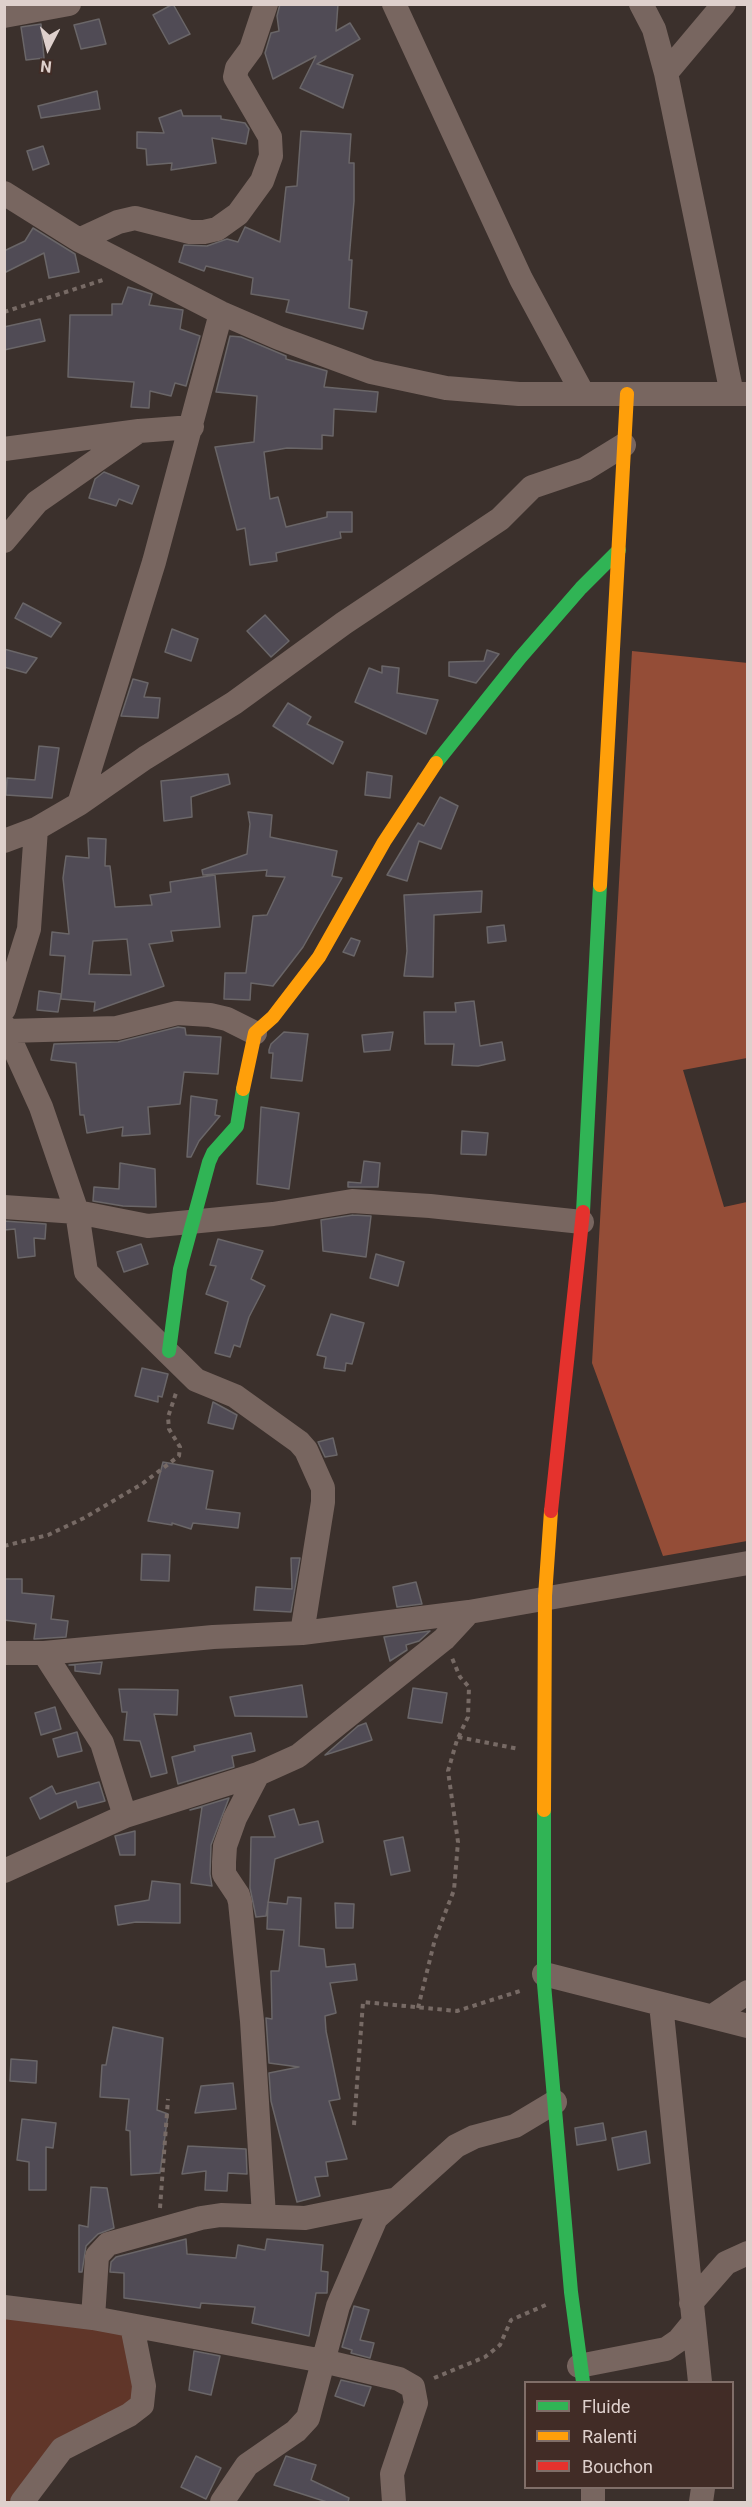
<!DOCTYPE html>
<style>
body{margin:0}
#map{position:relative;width:752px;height:2507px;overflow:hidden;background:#3b302c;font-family:Roboto,sans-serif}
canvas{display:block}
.frame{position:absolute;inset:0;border:6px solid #ded0cc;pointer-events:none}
.legend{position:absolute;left:524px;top:2381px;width:210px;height:108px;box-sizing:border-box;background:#412c26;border:2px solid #806e68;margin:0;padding:8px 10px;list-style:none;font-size:18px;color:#ded0cc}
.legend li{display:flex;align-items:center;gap:12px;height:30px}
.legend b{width:30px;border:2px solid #806e68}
.north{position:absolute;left:18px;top:18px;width:60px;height:60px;-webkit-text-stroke:4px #412c26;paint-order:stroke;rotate:186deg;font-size:16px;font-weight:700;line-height:24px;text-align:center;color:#ded0cc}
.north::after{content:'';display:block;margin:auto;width:21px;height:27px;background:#ded0cc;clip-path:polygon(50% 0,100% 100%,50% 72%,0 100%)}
</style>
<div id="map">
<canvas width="752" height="2507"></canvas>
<div class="frame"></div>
<ul class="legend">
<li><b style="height:8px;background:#30b455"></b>Fluide</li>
<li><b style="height:8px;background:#ff9f0a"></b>Ralenti</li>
<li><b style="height:8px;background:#e5322d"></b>Bouchon</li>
</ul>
<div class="north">N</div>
</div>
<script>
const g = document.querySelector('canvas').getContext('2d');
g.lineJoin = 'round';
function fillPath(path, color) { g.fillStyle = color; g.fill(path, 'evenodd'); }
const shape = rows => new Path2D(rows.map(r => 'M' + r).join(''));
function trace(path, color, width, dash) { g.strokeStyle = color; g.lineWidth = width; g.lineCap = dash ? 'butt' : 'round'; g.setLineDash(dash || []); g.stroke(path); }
const green = shape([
 [5,2306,126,2327,139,2406,45,2462,20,2502,5,2502]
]);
const forest = shape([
 [632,651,748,663,747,1058,683,1070,724,1207,747,1202,747,1541,663,1556,592,1363]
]);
const building = shape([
 [173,4,190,34,169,44,153,15,173,4],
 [280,4,338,4,336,31,350,23,360,39,317,64,353,75,343,108,300,88,316,56,273,79,265,53,271,33,279,31,277,16,280,4],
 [99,19,106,44,81,49,74,25,99,19],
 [41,24,44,58,26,60,21,27,41,24],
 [97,91,100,109,41,118,38,106,97,91],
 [181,110,183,116,221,116,221,119,245,123,249,129,246,144,212,138,216,163,171,170,172,163,147,165,146,149,137,148,137,132,164,133,159,118,181,110],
 [301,131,351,134,349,163,354,163,354,201,349,260,352,260,349,308,367,312,363,329,286,312,289,300,251,294,253,278,206,266,204,271,179,262,184,245,207,246,227,239,238,242,245,227,280,242,286,187,297,186,301,131],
 [43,146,49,164,33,170,27,151,43,146],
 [33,228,75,254,79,272,49,278,44,253,4,273,4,251,25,241,33,228],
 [128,287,152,294,149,305,183,310,180,329,200,336,186,386,175,383,171,396,150,391,149,408,131,407,134,382,68,377,70,315,112,315,112,304,122,304,128,287],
 [40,319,45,341,4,350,4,327,40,319],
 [230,336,241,337,286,356,286,359,327,371,324,387,378,392,376,412,334,409,333,436,322,435,322,449,287,448,264,452,270,499,278,497,286,527,327,517,327,512,352,512,352,532,340,532,341,538,276,553,277,561,250,565,245,528,237,530,215,447,254,442,257,396,216,392,230,336],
 [104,472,139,486,132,504,119,499,116,506,89,498,95,479,104,472],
 [23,603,61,623,51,637,15,618,23,603],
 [265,615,289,641,271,657,247,631,265,615],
 [172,629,198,639,191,661,165,652,172,629],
 [4,649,37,658,26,673,4,667,4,649],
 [487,650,499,654,476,683,449,676,449,662,484,661,487,650],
 [382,666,399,668,397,693,438,700,426,734,355,702,369,668,382,673,382,666],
 [133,679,148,683,144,697,160,698,158,718,121,716,133,679],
 [288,703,311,717,307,724,343,742,333,764,273,726,288,703],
 [39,746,59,748,52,798,6,795,7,778,35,780,39,746],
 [367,772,392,776,390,798,365,795,367,772],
 [228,774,230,784,191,797,192,817,164,821,161,781,228,774],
 [440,797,458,806,441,849,419,841,407,881,387,875,418,823,424,826,440,797],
 [248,812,272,815,270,837,337,851,332,876,342,878,303,947,273,986,251,983,250,1000,224,999,225,973,246,973,253,916,267,915,285,877,266,876,267,870,203,875,202,870,247,854,250,824,248,812],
 [88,838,106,839,105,866,110,866,115,907,152,905,150,895,171,892,170,882,215,875,220,927,171,931,173,941,149,944,164,986,94,1011,95,1002,61,999,65,956,50,955,52,932,69,934,63,878,66,856,89,858,88,838],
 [127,939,131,975,89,974,93,941,127,939],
 [482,891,481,912,434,915,433,977,404,976,407,951,404,895,482,891],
 [504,925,506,941,488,943,487,927,504,925],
 [351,938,360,941,354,956,343,952,351,938],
 [39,991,61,994,58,1012,37,1010,39,991],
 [474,1001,480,1046,502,1042,505,1060,478,1066,452,1065,454,1044,425,1044,424,1012,456,1012,455,1003,474,1001],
 [178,1027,185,1028,186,1035,221,1037,218,1074,184,1072,180,1104,148,1107,150,1134,122,1136,123,1127,87,1133,84,1115,80,1115,76,1063,51,1060,54,1044,118,1042,178,1027],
 [284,1032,308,1034,302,1081,271,1078,273,1053,269,1053,269,1050,271,1044,284,1032],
 [393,1032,390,1050,364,1052,362,1035,393,1032],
 [191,1096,217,1100,215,1115,220,1116,199,1141,191,1157,187,1157,191,1096],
 [261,1107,299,1113,289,1189,257,1184,261,1107],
 [462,1131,488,1133,486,1155,461,1154,462,1131],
 [364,1161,380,1163,378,1187,348,1187,348,1182,361,1183,364,1161],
 [120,1163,155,1169,156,1207,123,1206,93,1201,94,1187,119,1189,120,1163],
 [353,1215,371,1216,366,1257,323,1251,321,1220,353,1215],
 [4,1221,46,1224,45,1239,34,1238,35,1256,18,1258,15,1229,4,1230,4,1221],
 [218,1239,263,1251,251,1279,265,1286,249,1317,240,1347,234,1345,230,1357,215,1353,228,1302,206,1294,216,1266,210,1265,218,1239],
 [141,1244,148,1264,124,1272,117,1252,141,1244],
 [376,1254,404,1262,398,1286,370,1278,376,1254],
 [331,1314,364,1323,352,1364,346,1363,345,1371,324,1368,326,1357,317,1355,331,1314],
 [142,1368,168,1374,162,1397,158,1396,158,1402,135,1396,142,1368],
 [213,1402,237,1415,233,1429,208,1423,213,1402],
 [333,1438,337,1455,325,1457,318,1442,333,1438],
 [163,1462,213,1471,206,1509,240,1513,238,1528,193,1523,191,1529,172,1523,172,1525,148,1521,163,1462],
 [142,1554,170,1555,169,1581,141,1580,142,1554],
 [291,1558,300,1558,291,1612,254,1610,256,1587,292,1589,291,1558],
 [4,1579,22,1579,22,1593,54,1596,51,1619,68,1621,66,1637,34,1639,36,1624,4,1620,4,1579],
 [416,1582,422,1604,397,1607,393,1587,416,1582],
 [430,1631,419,1641,406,1645,407,1650,390,1661,384,1637,430,1631],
 [102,1662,100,1674,75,1671,75,1665,69,1665,102,1662],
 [302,1685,307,1717,235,1716,230,1697,302,1685],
 [413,1688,447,1693,442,1723,408,1718,413,1688],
 [119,1689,178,1690,177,1715,154,1714,167,1773,151,1777,140,1741,124,1740,127,1712,122,1712,119,1689],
 [55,1707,61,1729,41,1735,35,1713,55,1707],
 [366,1723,372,1740,325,1755,358,1726,366,1723],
 [77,1732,82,1751,58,1757,53,1739,77,1732],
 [251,1733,255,1751,232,1756,234,1767,178,1784,172,1757,195,1751,194,1746,251,1733],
 [99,1782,105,1801,78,1808,76,1801,40,1819,30,1798,52,1786,56,1794,99,1782],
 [229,1798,211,1845,210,1874,212,1886,191,1883,202,1807,190,1810,229,1798],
 [294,1809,299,1825,318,1821,323,1842,275,1859,266,1916,256,1917,250,1888,251,1837,275,1837,269,1816,294,1809],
 [135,1831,135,1855,120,1855,115,1836,135,1831],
 [403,1837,410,1871,391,1875,384,1841,403,1837],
 [152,1881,180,1884,180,1923,136,1922,118,1925,115,1906,149,1900,152,1881],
 [288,1897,301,1898,299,1946,324,1949,326,1967,355,1964,357,1980,330,1983,336,2013,325,2016,326,2031,340,2099,329,2101,347,2159,326,2162,328,2176,315,2177,320,2196,297,2202,271,2101,269,2073,299,2067,269,2063,266,2018,272,2019,271,1971,279,1971,284,1930,267,1929,268,1902,287,1904,288,1897],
 [335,1903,354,1904,353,1928,336,1928,335,1903],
 [113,2027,163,2038,157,2110,168,2114,160,2173,131,2175,130,2131,126,2130,129,2099,100,2097,102,2065,106,2065,113,2027],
 [11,2059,37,2061,36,2083,10,2081,11,2059],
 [233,2083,236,2109,195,2113,201,2086,233,2083],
 [22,2119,56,2123,53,2148,46,2147,46,2190,29,2190,29,2162,17,2160,22,2119],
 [603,2123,606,2140,577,2145,575,2128,603,2123],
 [646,2131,650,2163,618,2170,612,2138,646,2131],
 [188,2146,246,2149,247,2174,228,2173,227,2191,205,2190,206,2171,182,2174,188,2146],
 [91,2187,107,2188,114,2228,98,2234,86,2246,82,2272,79,2272,79,2225,88,2227,91,2187],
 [186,2239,187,2254,236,2258,238,2245,265,2250,267,2239,323,2245,321,2271,328,2272,327,2293,316,2293,309,2336,252,2323,255,2307,201,2303,200,2308,124,2298,124,2273,110,2272,111,2262,116,2257,186,2239],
 [354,2306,369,2310,360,2340,374,2343,370,2358,351,2353,352,2350,342,2347,354,2306],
 [194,2351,220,2356,211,2395,189,2390,194,2351],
 [341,2380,371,2387,364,2406,335,2396,341,2380],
 [196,2456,221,2468,206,2499,181,2487,196,2456],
 [286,2456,316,2465,311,2480,349,2498,348,2502,327,2502,274,2485,286,2456]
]);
const path = shape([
 [4,312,106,279],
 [4,1546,48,1535,84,1518,142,1484,179,1456,180,1447,169,1429,168,1417,177,1390],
 [458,1737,519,1749],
 [418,2008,435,1939,454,1890,458,1842,448,1771,457,1740,468,1717,469,1687,460,1677,452,1658],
 [354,2125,363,2002,457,2011,520,1991],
 [160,2208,168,2099],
 [434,2378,485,2357,500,2345,511,2320,548,2304]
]);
const street = shape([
 [394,4,521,279,583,394],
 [641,4,654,29,666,73,732,394],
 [4,16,69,4],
 [666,73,724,4],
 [4,193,79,240,221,313,279,338,371,372,446,388,519,394,748,394],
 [79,240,118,222,135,218,190,232,204,232,217,229,238,214,262,181,271,156,270,137,235,77,237,68,251,49,266,4],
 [4,449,139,431,192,427],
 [4,541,37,502,136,433],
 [79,804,154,562,221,313],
 [4,841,36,829,79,804,145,758,234,703,344,623,500,519,532,487,585,469,624,445],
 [4,1009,29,929,36,829],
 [4,1026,41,1107,77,1212,86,1272,196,1380,235,1396,299,1442,306,1450,323,1488,323,1502,302,1633],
 [7,1031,117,1028,177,1013,210,1015,227,1019,255,1033],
 [4,1207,77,1212,148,1226,273,1214,352,1201,430,1206,582,1222],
 [4,1653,44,1653,213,1637,302,1633,469,1612,748,1563],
 [44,1653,102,1743,125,1816],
 [258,1774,235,1818,225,1846,224,1862,224,1874,238,1895,240,1902,252,2021,264,2216],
 [4,1871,125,1816,258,1774,298,1756,444,1639,469,1612],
 [544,1974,748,2026],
 [661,2004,700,2382],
 [713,2016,748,1992],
 [691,2303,726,2263,748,2253],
 [4,2307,93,2318,323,2361,399,2379,413,2387,416,2403,392,2474,394,2502],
 [93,2318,97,2256,108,2244,201,2218,221,2215,305,2218,393,2200],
 [579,2366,666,2349,679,2340,693,2323],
 [22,2502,62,2449,129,2415,142,2405,144,2386,132,2326],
 [222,2502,247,2465,296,2431,308,2418,338,2306,376,2218,456,2146,474,2137,515,2126,555,2102],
 [593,2502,593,2488],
 [701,2502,703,2488]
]);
const fast = shape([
 [436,763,520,658,581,588,619,550],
 [583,1212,600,885],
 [169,1351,180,1269,209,1162,213,1153,237,1126,243,1089],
 [544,1810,544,1984,571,2292,583,2382]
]);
const slow = shape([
 [600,885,627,394],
 [243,1089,255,1033,273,1017,319,957,384,842,436,763],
 [544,1810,545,1596,551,1511]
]);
const jam = shape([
 [551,1511,583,1212]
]);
fillPath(green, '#603629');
fillPath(forest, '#944d37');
fillPath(building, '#504b55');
trace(building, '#6a6668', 1.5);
trace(path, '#776a65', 4, [4.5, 4.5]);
trace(street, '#786660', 24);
trace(fast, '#30b455', 14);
trace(slow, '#ff9f0a', 14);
trace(jam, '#e5322d', 14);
</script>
